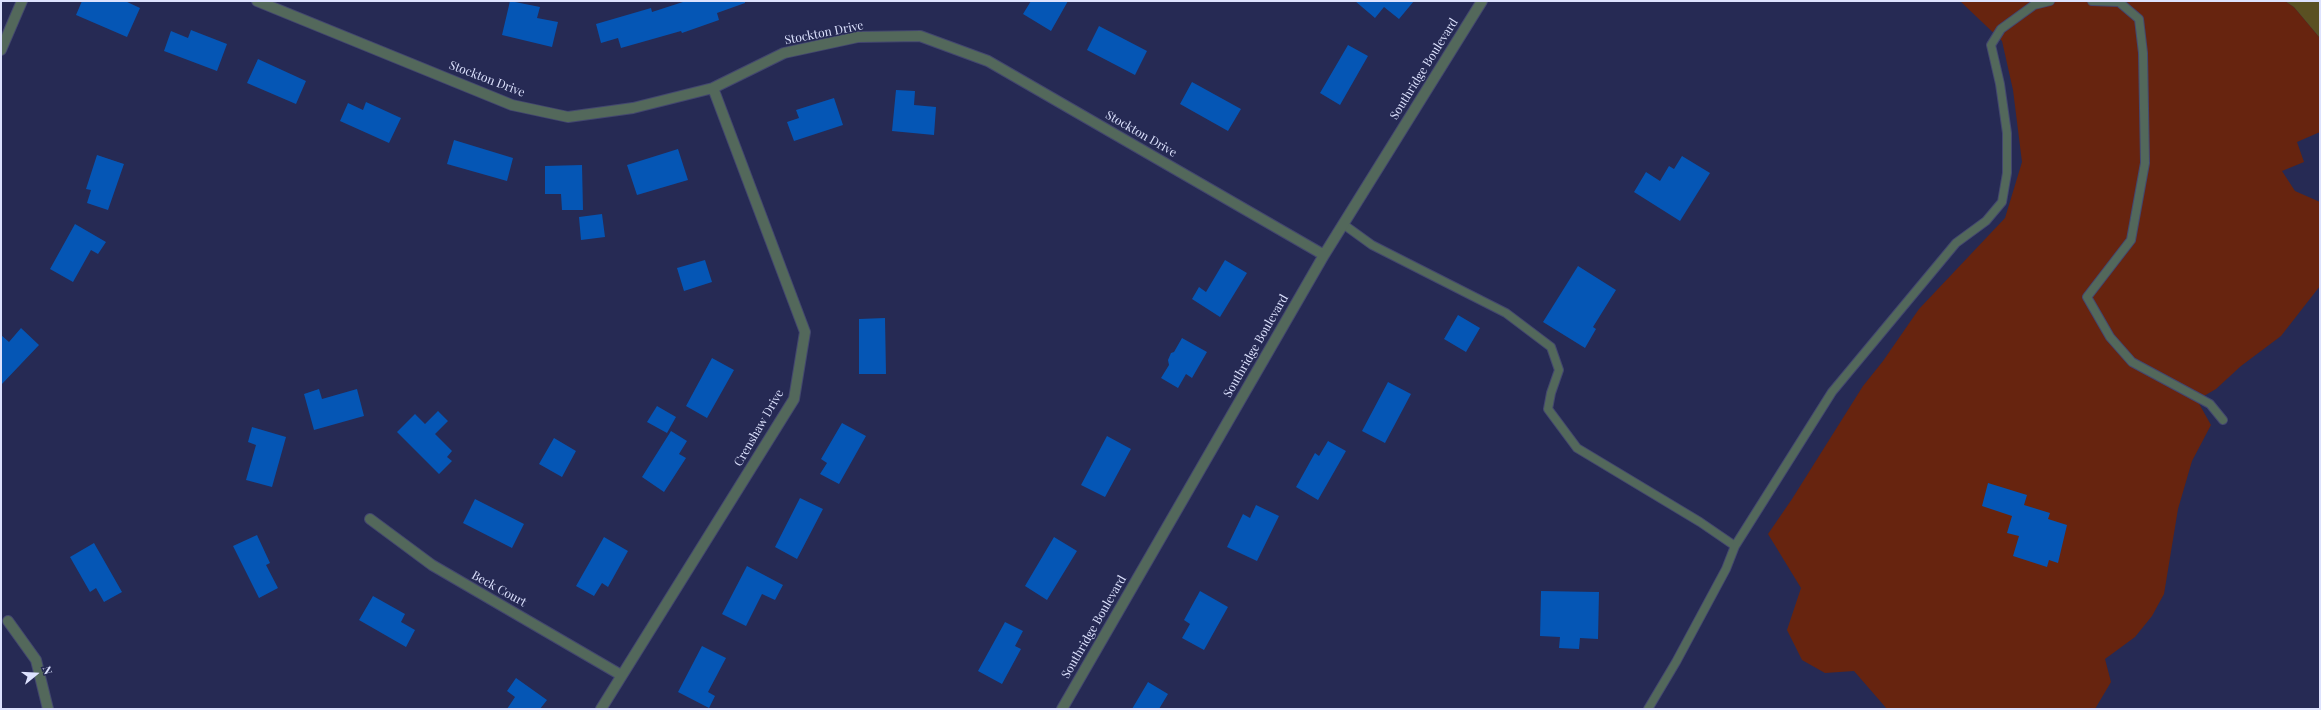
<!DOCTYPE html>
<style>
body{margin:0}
#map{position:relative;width:2321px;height:710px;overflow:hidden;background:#262a54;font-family:"Playfair Display",serif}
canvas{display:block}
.frame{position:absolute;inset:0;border:2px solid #dde2fe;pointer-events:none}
.north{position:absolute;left:16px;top:654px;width:40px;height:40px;-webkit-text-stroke:3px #262a54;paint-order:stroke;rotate:72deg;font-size:11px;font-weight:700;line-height:16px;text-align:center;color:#dde2fe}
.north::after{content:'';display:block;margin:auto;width:14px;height:18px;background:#dde2fe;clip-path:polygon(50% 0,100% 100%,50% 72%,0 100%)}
</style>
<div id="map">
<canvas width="2321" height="710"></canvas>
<div class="frame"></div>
<div class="north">N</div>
</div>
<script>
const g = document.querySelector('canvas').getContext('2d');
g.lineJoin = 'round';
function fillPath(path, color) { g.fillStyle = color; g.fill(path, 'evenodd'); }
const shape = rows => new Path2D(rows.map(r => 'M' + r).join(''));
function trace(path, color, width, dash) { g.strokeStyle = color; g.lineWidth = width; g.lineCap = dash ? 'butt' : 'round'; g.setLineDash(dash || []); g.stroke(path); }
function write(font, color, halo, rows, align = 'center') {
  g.font = font + ' "Playfair Display",serif'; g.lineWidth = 3; g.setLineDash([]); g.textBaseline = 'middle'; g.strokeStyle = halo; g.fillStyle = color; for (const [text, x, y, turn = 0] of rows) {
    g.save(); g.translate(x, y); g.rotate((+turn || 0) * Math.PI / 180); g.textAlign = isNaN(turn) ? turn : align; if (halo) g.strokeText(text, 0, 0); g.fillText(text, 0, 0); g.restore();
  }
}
const green = shape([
 [1960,1,2285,1,2294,7,2320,38,2320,132,2297,142,2304,162,2282,171,2295,191,2320,202,2320,286,2281,336,2241,366,2216,389,2197,400,2211,425,2192,461,2178,509,2164,594,2152,616,2135,637,2105,659,2111,682,2095,709,1887,709,1854,671,1825,673,1802,660,1787,630,1801,588,1768,534,1792,499,1863,386,1883,361,1919,309,2005,218,2022,162,2013,90,2002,41]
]);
const water = shape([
 [2285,1,2320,1,2320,38,2294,7]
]);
const building = shape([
 [82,1,125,1,140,8,127,37,76,15],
 [510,1,540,7,537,18,558,22,552,47,502,35],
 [686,1,745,1,745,3,717,13,719,20,682,33,681,31,621,48,618,38,601,43,596,24,651,8,652,12],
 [1031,1,1068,1,1051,31,1023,14],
 [1355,1,1414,1,1399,19,1384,7,1375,18],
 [1099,26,1147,51,1135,75,1087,50],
 [191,30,227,44,217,71,164,51,171,31,188,38],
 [1348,45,1368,56,1340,105,1320,93],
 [258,59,306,81,296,104,247,83],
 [1192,82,1241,109,1228,131,1180,104],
 [896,90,915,91,914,105,936,107,934,135,892,131],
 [834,98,843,125,794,141,787,122,799,118,796,110],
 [366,102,401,118,389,143,340,121,348,103,363,110],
 [454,140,513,158,507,181,447,164],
 [678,149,688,180,637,195,627,165],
 [97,155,124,164,108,210,87,203,91,190,86,189],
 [1682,156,1710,173,1680,221,1634,192,1646,172,1660,181,1669,166,1674,169],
 [582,165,583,210,562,210,561,194,545,194,545,166],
 [602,214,605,237,581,240,579,217],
 [75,224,106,242,98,254,91,250,73,282,50,269],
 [705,260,712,282,684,291,677,268],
 [1225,260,1247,273,1220,317,1192,299,1199,287,1206,292],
 [1578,266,1616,290,1593,327,1596,329,1585,348,1543,322],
 [1458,315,1480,328,1466,352,1444,339],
 [885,318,886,374,859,374,859,319],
 [21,328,39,345,1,385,1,335,9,342],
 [1182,338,1207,352,1192,378,1186,374,1178,388,1161,378,1169,365,1168,360,1171,353,1174,352],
 [712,358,734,370,707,418,686,406],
 [1388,382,1411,394,1385,443,1362,431],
 [319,389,322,399,357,389,364,416,314,430,304,394],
 [657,406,676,417,667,433,647,422],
 [438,411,448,421,435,434,452,451,447,457,452,461,439,474,397,432,415,414,425,424],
 [842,423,866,436,839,484,820,474,827,463,821,459],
 [252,427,286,437,272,487,246,480,256,445,248,442],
 [671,431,687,441,679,454,686,458,664,492,642,477],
 [1107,436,1131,449,1105,497,1081,485],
 [554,438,576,451,562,477,539,464],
 [1328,441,1346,451,1318,500,1296,487,1315,453,1319,456],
 [1988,483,2027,495,2024,505,2050,513,2048,519,2067,525,2058,563,2049,560,2047,567,2013,556,2019,536,2007,533,2012,516,1982,506],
 [800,498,823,509,797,559,775,547],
 [475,499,524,524,512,548,463,523],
 [1256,505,1279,516,1257,561,1227,547,1243,514,1250,518],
 [257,535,270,563,266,565,278,588,259,598,233,546],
 [604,537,628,551,608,587,602,583,594,596,576,586],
 [1054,537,1077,551,1047,600,1025,586],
 [94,543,122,592,104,602,96,588,90,592,70,557],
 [747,566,783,585,775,600,762,594,746,626,722,614],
 [1200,591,1228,607,1204,650,1182,638,1190,624,1184,620],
 [1541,591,1599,592,1598,639,1580,638,1579,649,1559,648,1560,637,1540,636],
 [373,596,405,614,401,622,415,630,406,647,359,620],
 [1005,622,1023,631,1015,646,1021,649,1002,684,978,671],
 [702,646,726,658,708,692,715,696,709,708,678,692],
 [516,678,547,700,540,709,507,709,515,697,507,691],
 [1148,682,1168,694,1159,709,1132,709]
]);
const service = shape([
 [2092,1,2119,2,2139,19,2143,53,2145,163,2131,240,2087,297,2110,337,2132,362,2210,404,2223,420],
 [1343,224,1372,245,1506,313,1551,347,1559,370,1551,393,1548,409,1577,448,1700,522,1735,546,1726,569,1676,662,1648,709],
 [1735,546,1832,392,1956,243,1986,221,2002,202,2007,173,2007,133,2000,84,1991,45,2001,29,2034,5,2050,1]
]);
const minor = shape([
 [257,1,512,105,568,117,633,108,713,88,784,53,858,37,920,36,988,61,1324,255],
 [1,50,22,1],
 [370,519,432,565,621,675],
 [8,621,36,660,48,709],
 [601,709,794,399,805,332,713,88],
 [1062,709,1324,255,1482,1]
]);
const streetNames = [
 ["Stockton Drive",824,33,-11],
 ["Southridge Boulevard",1424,69,-58],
 ["Stockton Drive",487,79,21],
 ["Stockton Drive",1141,134,30],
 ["Southridge Boulevard",1256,346,-60],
 ["Crenshaw Drive",759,428,-60],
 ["Beck Court",499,589,29],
 ["Southridge Boulevard",1094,627,-60]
];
fillPath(green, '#67240f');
fillPath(water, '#5a5022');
fillPath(building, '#0556b5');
trace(service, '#43476f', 10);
trace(minor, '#43476f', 12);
trace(service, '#53685b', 8);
trace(minor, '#53685b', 10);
write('12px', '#dde2fe', '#262a54', streetNames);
</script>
